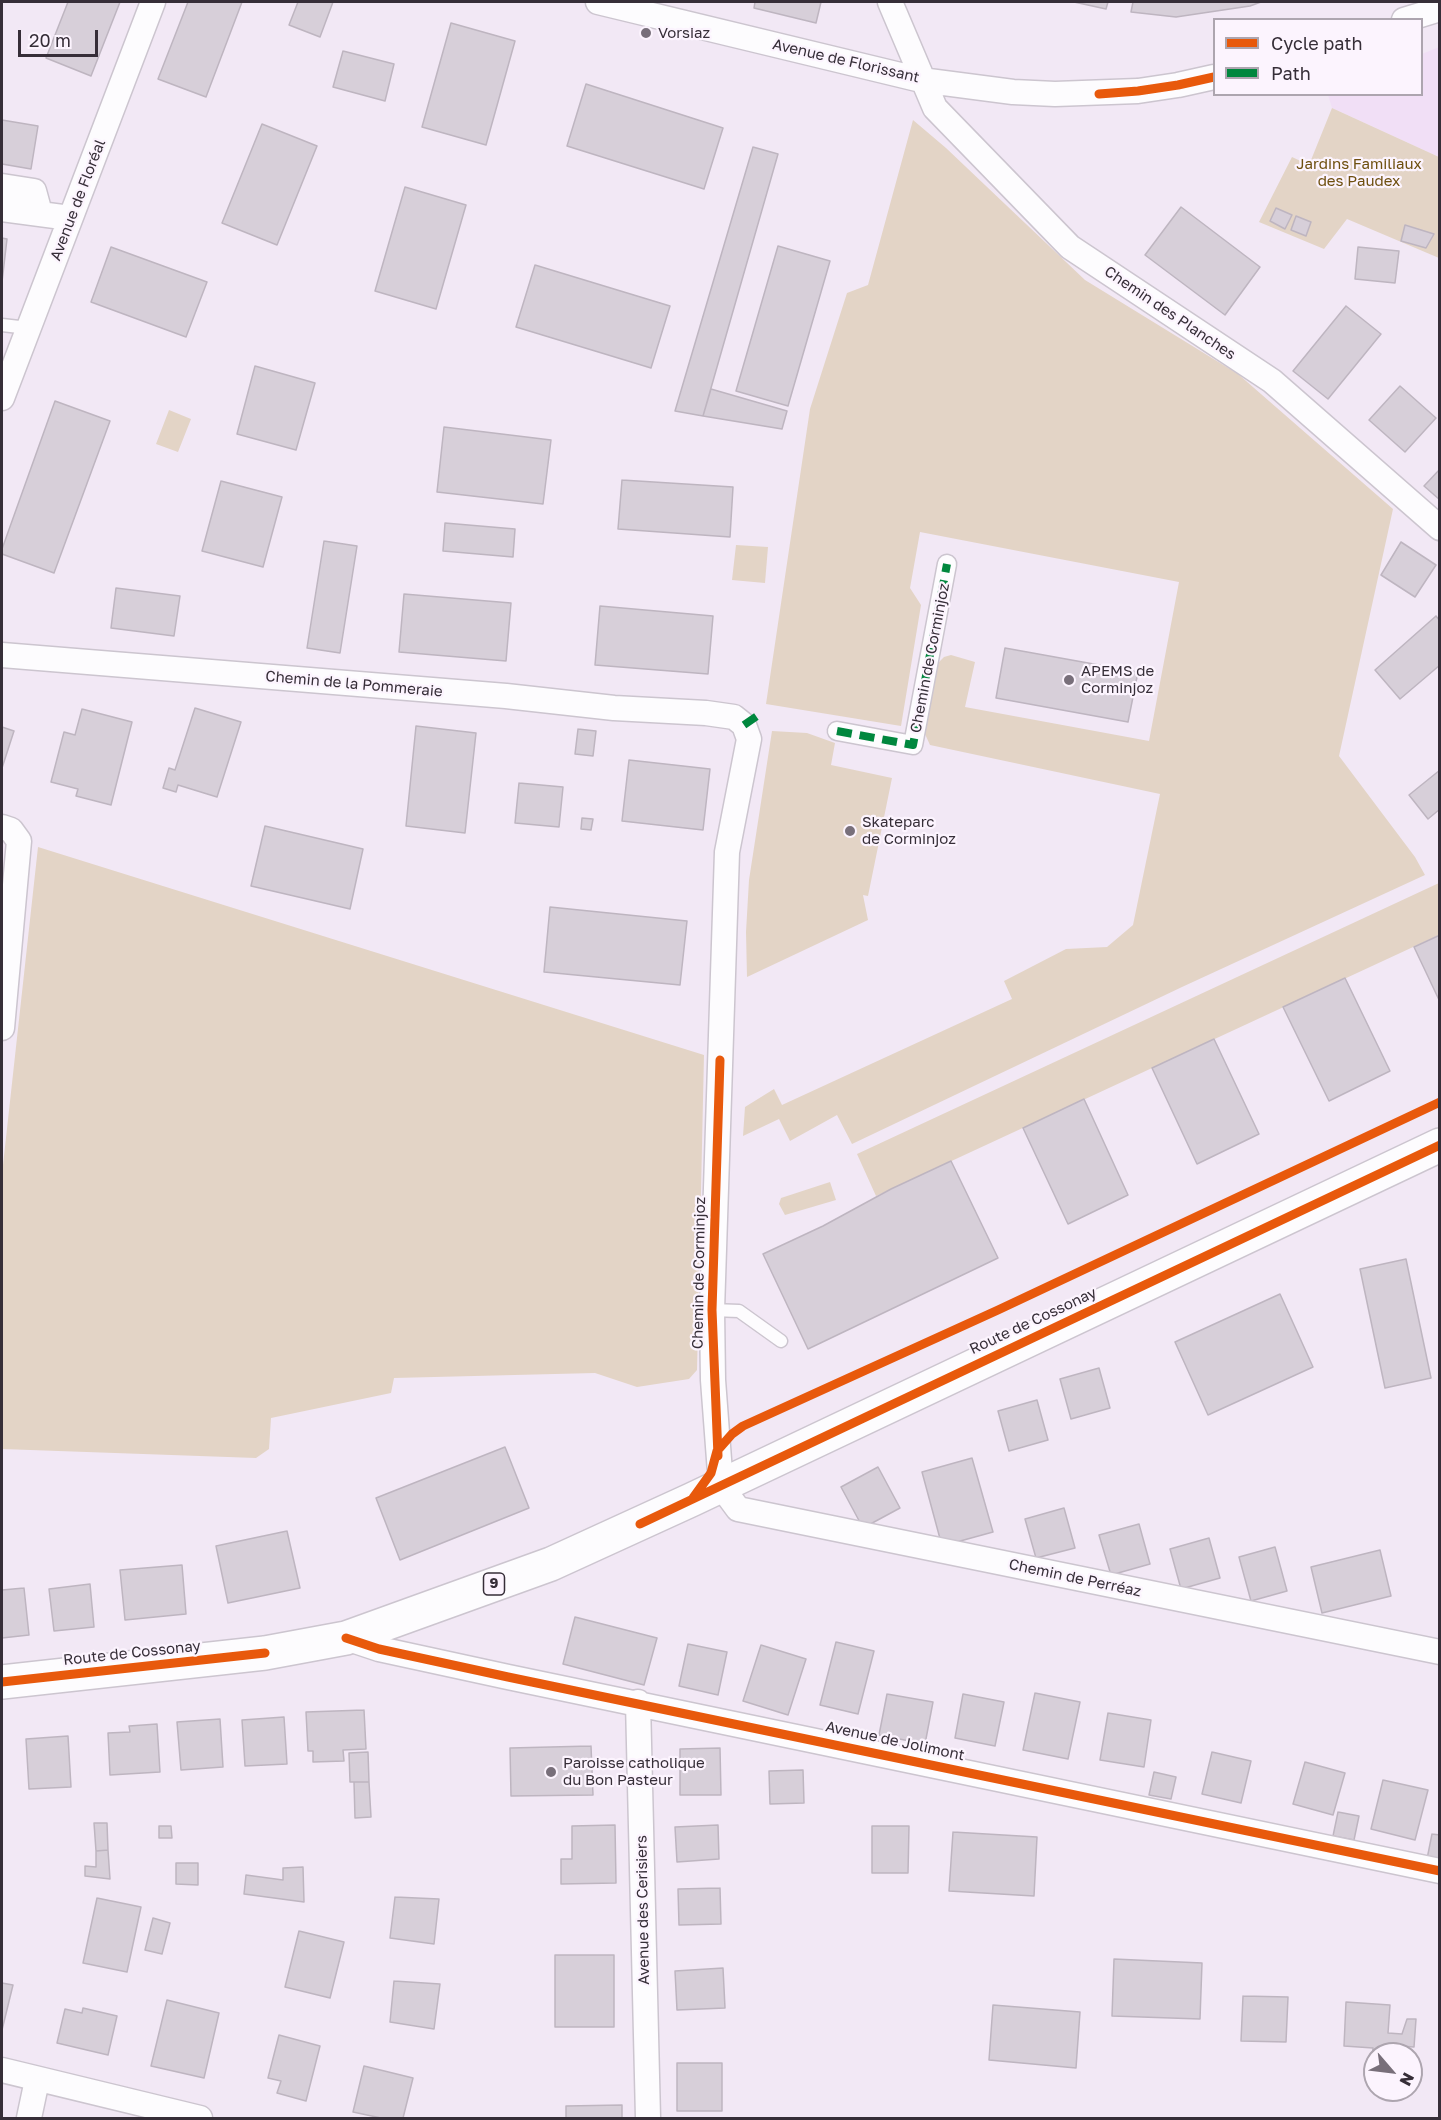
<!DOCTYPE html>
<meta charset="utf-8">
<style>
body{margin:0}
#map{position:relative;width:1441px;height:2120px;overflow:hidden;background:#f2e8f5;font-family:"Golos Text",sans-serif}
canvas{display:block}
.frame{position:absolute;inset:0;border:3px solid #362e38;pointer-events:none}
.legend{position:absolute;left:1213px;top:18px;width:210px;height:78px;box-sizing:border-box;background:#fcf4fe;border:2px solid #ada5af;margin:0;padding:8px 10px;list-style:none;font-size:18px;color:#362e38}
.legend li{display:flex;align-items:center;gap:12px;height:30px}
.legend b{width:30px;border:2px solid #ada5af}
.north{position:absolute;left:1363px;top:2042px;width:60px;height:60px;box-sizing:border-box;background:#fcf4fe;border:2px solid #ada5af;border-radius:50%;rotate:118deg;font-size:16px;font-weight:700;line-height:24px;text-align:center;color:#362e38}
.north::after{content:'';display:block;margin:auto;width:21px;height:27px;background:#786f7a;clip-path:polygon(50% 0,100% 100%,50% 72%,0 100%)}
.scale{position:absolute;left:18px;top:30px;width:80px;height:27px;box-sizing:border-box;border:3px solid #362e38;border-top:0;padding-left:8px;font-size:18px;line-height:21px;white-space:nowrap;color:#362e38;-webkit-text-stroke:4px #fcf4fe;paint-order:stroke}
</style>
<div id="map">
<canvas width="1441" height="2120"></canvas>
<div class="frame"></div>
<ul class="legend">
<li><b style="height:8px;background:#e8590c"></b>Cycle path</li>
<li><b style="height:8px;background:#00873e"></b>Path</li>
</ul>
<div class="north">N</div>
<div class="scale">20 m</div>
</div>
<script>
const g = document.querySelector('canvas').getContext('2d');
g.lineJoin = 'round';
function fillPath(path, color) { g.fillStyle = color; g.fill(path, 'evenodd'); }
const shape = rows => new Path2D(rows.map(r => 'M' + r).join(''));
function trace(path, color, width, dash) { g.strokeStyle = color; g.lineWidth = width; g.lineCap = dash ? 'butt' : 'round'; g.setLineDash(dash || []); g.stroke(path); }
function write(font, color, halo, rows, align = 'center') {
  g.font = font + ' "Golos Text",sans-serif'; g.lineWidth = 4.5; g.setLineDash([]); g.textBaseline = 'middle'; g.strokeStyle = halo; g.fillStyle = color; for (const [text, x, y, turn = 0] of rows) {
    g.save(); g.translate(x, y); g.rotate((+turn || 0) * Math.PI / 180); g.textAlign = isNaN(turn) ? turn : align; if (halo) g.strokeText(text, 0, 0); g.fillText(text, 0, 0); g.restore();
  }
}
const built = shape([
 [1439,47,1439,157,1332,108,1328,95,1422,94,1422,54]
]);
const green = shape([
 [1332,108,1439,157,1439,258,1347,219,1324,249,1259,222,1292,157,1309,165],
 [913,120,946,148,1085,280,1238,374,1393,509,1339,756,1415,857,1425,875,1182,987,852,1144,837,1115,790,1141,779,1119,743,1136,745,1107,774,1089,782,1105,1012,999,1004,981,1066,949,1107,947,1133,925,1160,794,930,745,925,734,930,695,939,662,944,657,951,655,975,662,965,707,1149,741,1179,582,920,532,910,588,921,605,901,726,766,704,810,409,847,293,868,285],
 [169,410,191,419,178,452,156,444],
 [736,545,768,547,765,583,732,580],
 [772,731,807,733,835,743,831,765,892,778,868,896,863,895,868,920,747,977,746,932,749,880],
 [38,847,704,1055,697,1370,689,1379,637,1387,595,1373,394,1378,391,1393,271,1418,269,1449,256,1458,2,1449,2,1174],
 [1439,883,1439,935,876,1196,857,1154],
 [830,1182,836,1200,785,1215,779,1204,781,1198]
]);
const building = shape([
 [68,2,120,2,91,76,46,58,68,2],
 [188,2,242,2,206,97,158,79,188,2],
 [298,2,333,2,320,37,289,25,298,2],
 [755,2,821,2,816,23,754,8,755,2],
 [1074,2,1108,2,1106,9,1074,2],
 [1133,2,1261,2,1250,6,1176,17,1131,12,1133,2],
 [451,23,515,41,486,145,422,127,451,23],
 [343,51,394,64,385,101,333,87,343,51],
 [586,84,723,128,704,189,567,146,586,84],
 [2,120,38,126,31,169,2,164,2,120],
 [262,124,317,146,277,245,222,223,262,124],
 [753,147,778,154,703,416,675,411,753,147],
 [405,187,466,205,436,309,375,291,405,187],
 [1181,207,1260,267,1225,315,1145,255,1181,207],
 [1276,208,1292,215,1285,229,1270,221,1276,208],
 [1296,216,1311,222,1306,236,1291,230,1296,216],
 [1405,225,1434,234,1426,248,1401,241,1405,225],
 [2,238,7,239,2,282,2,238],
 [778,246,830,261,788,406,736,391,778,246],
 [111,247,207,282,186,337,91,302,111,247],
 [1358,247,1399,251,1395,283,1355,279,1358,247],
 [535,265,670,306,651,368,516,327,535,265],
 [1346,306,1381,334,1328,399,1293,371,1346,306],
 [255,366,315,383,296,450,237,434,255,366],
 [1400,386,1436,418,1405,452,1369,420,1400,386],
 [711,389,787,411,782,429,703,416,711,389],
 [55,401,110,421,54,573,2,554,2,549,55,401],
 [444,427,551,440,543,504,437,492,444,427],
 [1440,469,1440,500,1424,486,1440,469],
 [622,480,733,487,730,537,618,529,622,480],
 [221,481,282,497,263,567,202,551,221,481],
 [445,523,515,529,513,557,443,551,445,523],
 [324,541,357,546,340,653,307,648,324,541],
 [1401,542,1436,565,1415,597,1381,575,1401,542],
 [116,588,180,596,174,636,111,628,116,588],
 [404,594,511,603,506,661,399,652,404,594],
 [600,606,713,616,708,674,595,665,600,606],
 [1436,616,1440,621,1440,665,1400,699,1375,670,1436,616],
 [1005,648,1138,672,1128,722,996,698,1005,648],
 [195,708,241,722,217,797,178,785,176,792,163,788,169,768,175,770,195,708],
 [82,709,132,722,111,805,76,796,78,789,51,782,64,732,75,735,82,709],
 [416,726,476,733,465,833,406,826,416,726],
 [2,727,14,731,2,768,2,727],
 [578,729,596,731,593,756,575,754,578,729],
 [629,760,710,769,703,830,622,821,629,760],
 [1440,770,1440,809,1428,819,1409,795,1440,770],
 [519,783,563,787,559,827,515,823,519,783],
 [582,818,593,819,591,830,581,829,582,818],
 [265,826,363,849,350,909,251,886,265,826],
 [550,907,687,921,680,985,544,972,550,907],
 [1440,935,1440,1002,1414,947,1440,935],
 [1345,978,1390,1071,1329,1101,1283,1007,1345,978],
 [1214,1039,1259,1134,1197,1164,1152,1068,1214,1039],
 [1084,1099,1128,1195,1068,1224,1023,1128,1084,1099],
 [951,1161,998,1258,808,1349,763,1254,823,1226,891,1189,951,1161],
 [1406,1259,1431,1378,1385,1388,1360,1269,1406,1259],
 [1280,1294,1313,1367,1208,1415,1175,1342,1280,1294],
 [1099,1368,1110,1408,1071,1419,1060,1379,1099,1368],
 [1037,1400,1048,1440,1009,1451,998,1411,1037,1400],
 [505,1447,529,1508,400,1560,376,1498,505,1447],
 [972,1458,993,1532,942,1546,922,1472,972,1458],
 [878,1467,900,1508,863,1528,841,1487,878,1467],
 [1064,1508,1075,1548,1036,1558,1025,1519,1064,1508],
 [1139,1524,1150,1564,1111,1575,1099,1535,1139,1524],
 [287,1531,300,1588,228,1603,216,1546,287,1531],
 [1209,1538,1220,1578,1181,1589,1170,1549,1209,1538],
 [1275,1547,1287,1591,1251,1601,1239,1557,1275,1547],
 [1380,1550,1391,1596,1322,1613,1311,1567,1380,1550],
 [182,1565,186,1614,125,1620,120,1570,182,1565],
 [90,1584,94,1627,54,1631,49,1589,90,1584],
 [24,1588,29,1635,2,1638,2,1590,24,1588],
 [575,1617,657,1638,644,1685,563,1664,575,1617],
 [836,1642,874,1651,858,1714,820,1705,836,1642],
 [688,1644,727,1652,718,1695,679,1686,688,1644],
 [761,1645,806,1659,788,1715,743,1701,761,1645],
 [1035,1693,1080,1702,1068,1759,1023,1750,1035,1693],
 [887,1694,933,1702,925,1744,879,1735,887,1694],
 [963,1694,1004,1702,995,1746,955,1738,963,1694],
 [364,1710,366,1749,343,1750,344,1761,313,1762,313,1751,308,1751,306,1712,364,1710],
 [1108,1713,1151,1720,1144,1767,1100,1760,1108,1713],
 [284,1717,287,1764,245,1766,242,1720,284,1717],
 [220,1719,223,1767,181,1770,177,1722,220,1719],
 [157,1724,160,1772,110,1775,108,1733,130,1732,129,1726,157,1724],
 [68,1736,71,1787,29,1789,26,1739,68,1736],
 [591,1746,593,1795,511,1796,510,1748,591,1746],
 [720,1748,721,1795,680,1795,680,1749,720,1748],
 [368,1752,369,1782,350,1782,349,1753,368,1752],
 [1212,1752,1251,1761,1241,1803,1202,1794,1212,1752],
 [1305,1762,1345,1773,1333,1815,1293,1804,1305,1762],
 [803,1770,804,1803,770,1804,769,1771,803,1770],
 [1154,1772,1176,1777,1171,1799,1149,1795,1154,1772],
 [1383,1780,1428,1790,1415,1840,1371,1829,1383,1780],
 [354,1782,369,1782,371,1817,355,1818,354,1782],
 [1338,1812,1359,1816,1354,1840,1333,1836,1338,1812],
 [94,1823,107,1823,108,1850,96,1851,94,1823],
 [615,1825,616,1883,561,1884,561,1859,572,1859,572,1826,615,1825],
 [718,1825,719,1859,677,1862,675,1827,718,1825],
 [159,1826,171,1826,172,1838,159,1838,159,1826],
 [872,1826,909,1826,908,1873,872,1873,872,1826],
 [953,1832,1037,1837,1034,1896,949,1891,953,1832],
 [1432,1834,1440,1835,1440,1862,1427,1859,1432,1834],
 [108,1850,110,1879,85,1876,85,1866,96,1867,96,1851,108,1850],
 [176,1863,198,1863,198,1885,176,1884,176,1863],
 [303,1867,304,1902,244,1894,246,1875,283,1880,283,1868,303,1867],
 [720,1888,721,1924,679,1925,678,1889,720,1888],
 [395,1897,439,1899,434,1944,390,1938,395,1897],
 [97,1898,141,1907,127,1972,83,1963,97,1898],
 [153,1918,170,1923,162,1954,145,1950,153,1918],
 [299,1931,344,1942,330,1998,285,1987,299,1931],
 [555,1955,614,1955,614,2027,555,2027,555,1955],
 [1114,1959,1202,1963,1200,2019,1112,2016,1114,1959],
 [723,1968,725,2008,677,2010,675,1971,723,1968],
 [394,1981,440,1984,434,2029,390,2022,394,1981],
 [2,1983,13,1985,2,2030,2,1983],
 [1243,1996,1288,1997,1286,2042,1241,2041,1243,1996],
 [167,2000,219,2013,204,2078,151,2066,167,2000],
 [1346,2002,1390,2005,1388,2033,1402,2034,1407,2019,1416,2019,1414,2047,1400,2046,1399,2054,1375,2054,1375,2060,1372,2060,1373,2048,1344,2046,1346,2002],
 [993,2005,1080,2012,1076,2068,989,2060,993,2005],
 [83,2008,117,2016,108,2055,57,2043,65,2009,82,2013,83,2008],
 [279,2035,320,2046,306,2101,277,2093,281,2081,268,2078,279,2035],
 [677,2063,722,2063,722,2111,677,2111,677,2063],
 [364,2066,413,2078,403,2118,381,2118,353,2112,364,2066],
 [622,2105,622,2118,566,2118,566,2106,622,2105]
]);
const service = shape([
 [2,325,28,328],
 [712,1310,739,1311,781,1341]
]);
const pedestrian = shape([
 [837,731,913,745,947,564]
]);
const minor = shape([
 [598,2,921,80,1013,92,1055,94,1138,91,1178,85,1214,77],
 [890,2,935,108,1070,247,1272,381,1440,528],
 [1404,20,1440,9],
 [2,186,34,191,40,213],
 [2,209,70,218],
 [2,398,153,2],
 [2,655,506,696,614,708,706,713,734,717,744,725,749,739,727,852,712,1310,713,1380,721,1486,738,1509,1440,1652],
 [2,827,11,830,19,841,2,1028],
 [346,1638,379,1649,508,1677,1440,1871],
 [638,1702,648,2118],
 [2,2070,200,2118],
 [29,2118,37,2080]
]);
const primary = shape([
 [2,1682,265,1653,346,1638,551,1564,691,1500,1440,1145]
]);
const quiet = shape([
 [744,725,760,714],
 [837,731,913,745,947,564]
]);
const cycleway = shape([
 [1099,94,1138,91,1178,85,1214,77],
 [718,1456,712,1310,720,1060],
 [693,1498,711,1473,717,1451,732,1434,743,1426,998,1310,1440,1102],
 [640,1524,1440,1145],
 [346,1638,379,1649,508,1677,1440,1871],
 [2,1682,265,1653]
]);
const markers = [
 [646,33,6,"#786f7a"],
 [1069,680,6,"#786f7a"],
 [850,831,6,"#786f7a"],
 [551,1772,6,"#786f7a"]
];
const shields = [
 [494,1584,21]
];
const shieldNames = [
 ["9",494,1584]
];
const poiNames = [
 ["Vorsiaz",658,33],
 ["APEMS de",1081,671],
 ["Corminjoz",1081,688],
 ["Skateparc",862,822],
 ["de Corminjoz",862,839],
 ["Paroisse catholique",563,1763],
 ["du Bon Pasteur",563,1780]
];
const streetNames = [
 ["Avenue de Florissant",846,61,13],
 ["Avenue de Floréal",78,200,-69],
 ["Chemin des Planches",1170,313,34],
 ["Chemin de Corminjoz",930,658,-79],
 ["Chemin de la Pommeraie",354,684,5],
 ["Chemin de Corminjoz",699,1273,-89],
 ["Route de Cossonay",1033,1321,-25],
 ["Chemin de Perréaz",1075,1578,12],
 ["Route de Cossonay",132,1653,-6],
 ["Avenue de Jolimont",895,1741,12],
 ["Avenue des Cerisiers",643,1910,-91]
];
const parkNames = [
 ["Jardins Familiaux",1359,164],
 ["des Paudex",1359,181]
];
fillPath(built, '#f1dff6');
fillPath(green, '#e3d4c6');
fillPath(building, '#d7cfd9');
trace(building, '#beb5c0', 1.5);
trace(service, '#ccc5cf', 15);
trace(pedestrian, '#ccc5cf', 21);
trace(minor, '#ccc5cf', 27);
trace(primary, '#ccc5cf', 36);
trace(service, '#fdfcfe', 12);
trace(pedestrian, '#fdfcfe', 18);
trace(minor, '#fdfcfe', 24);
trace(primary, '#fdfcfe', 33);
trace(quiet, '#00873e', 8, [15, 8]);
trace(cycleway, '#e8590c', 9);
for (const [x, y, r, color] of markers) { const dot = new Path2D(); dot.arc(x, y, r, 0, 2 * Math.PI); g.fillStyle = color; g.fill(dot); trace(dot, '#fcf4fe', 2); }
for (const [x, y, w] of shields) { const box = new Path2D(); box.roundRect(x - w / 2, y - 11, w, 22, 4.5); g.fillStyle = '#fcf4fe'; g.fill(box); trace(box, '#362e38', 1.5); }
write('bold 14px', '#362e38', null, shieldNames);
write('15px', '#362e38', '#fcf4fe', poiNames, 'left');
write('15px', '#362e38', '#fcf4fe', streetNames);
write('15px', '#6e4f0f', '#fcf4fe', parkNames);
</script>
